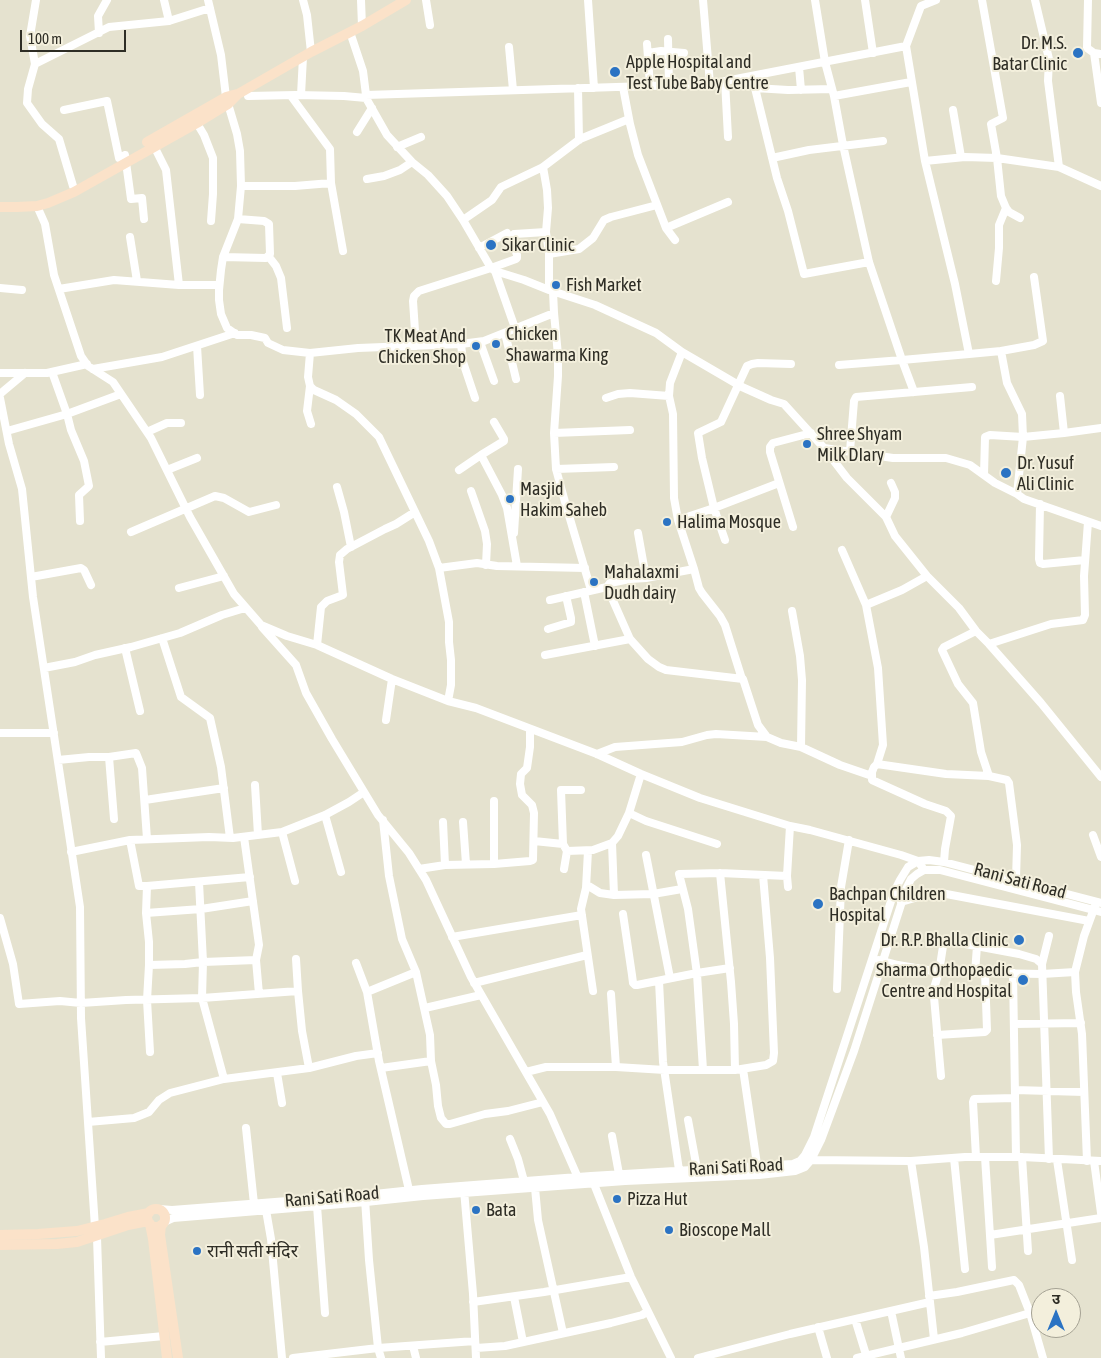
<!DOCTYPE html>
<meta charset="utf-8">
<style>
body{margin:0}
#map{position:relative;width:1101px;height:1358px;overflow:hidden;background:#e5e2cf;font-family:"Asap Condensed","Noto Sans Devanagari",sans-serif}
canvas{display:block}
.north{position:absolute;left:1031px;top:1288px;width:50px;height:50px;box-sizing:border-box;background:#f3efdc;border:1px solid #a4a193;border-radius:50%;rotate:0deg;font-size:14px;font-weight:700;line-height:20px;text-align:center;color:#2e2d25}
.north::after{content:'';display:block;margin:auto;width:18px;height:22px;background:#2b73c3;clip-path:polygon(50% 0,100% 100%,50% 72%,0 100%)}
.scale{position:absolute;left:20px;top:30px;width:106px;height:22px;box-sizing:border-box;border:2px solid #2e2d25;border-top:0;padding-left:6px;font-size:15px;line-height:18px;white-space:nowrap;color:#2e2d25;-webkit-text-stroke:4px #f3efdc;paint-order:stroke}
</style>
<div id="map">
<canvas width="1101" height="1358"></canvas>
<div class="north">उ</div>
<div class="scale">100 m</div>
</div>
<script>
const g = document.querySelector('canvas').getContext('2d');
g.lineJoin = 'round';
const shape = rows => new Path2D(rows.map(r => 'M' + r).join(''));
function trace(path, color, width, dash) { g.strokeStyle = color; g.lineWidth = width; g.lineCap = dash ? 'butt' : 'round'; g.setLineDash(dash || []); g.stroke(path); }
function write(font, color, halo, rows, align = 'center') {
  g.font = font + ' "Asap Condensed","Noto Sans Devanagari",sans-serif'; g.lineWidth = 4; g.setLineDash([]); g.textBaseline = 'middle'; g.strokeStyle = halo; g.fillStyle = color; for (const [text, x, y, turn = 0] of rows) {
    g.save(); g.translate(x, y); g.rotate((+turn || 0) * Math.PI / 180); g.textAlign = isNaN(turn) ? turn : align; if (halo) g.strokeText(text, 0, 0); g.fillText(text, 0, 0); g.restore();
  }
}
const minor = shape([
 [36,0,30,36,35,64,28,89,27,103,42,124,59,139,73,186],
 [164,0,169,21],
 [208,0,221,55,226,97,237,134,240,151,241,186,238,219,223,257,221,270,219,290,219,300,221,314,227,328,237,335,251,335,265,338,268,343,283,350,310,353,308,377,310,386,314,390,336,400,356,414,379,437,429,541,439,568,449,622,449,642,451,660,451,685,448,701],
 [303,0,307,15,311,52],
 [361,0,362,26],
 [426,0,430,25],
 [588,0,594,88],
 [703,0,710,84,906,46],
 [815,0,825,62,834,96,911,82],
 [865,0,873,53],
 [936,0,921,6,906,46,925,161,965,157,997,158,1059,167,1101,186],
 [982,0,1003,118,991,124,997,158,1001,196,1006,208,1009,212,1020,218],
 [1035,0,1049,59,1048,81,1059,167],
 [1088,0,1087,48,1094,53],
 [350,32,363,71,366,95],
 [99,33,98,16,107,0],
 [668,39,669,86],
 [647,44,650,86],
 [509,47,513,90],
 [648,53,661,51,684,53],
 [1101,54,1094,53,1101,103],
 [35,64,109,27,169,21,210,8],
 [799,67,801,90],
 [749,77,755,88,777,178,788,211,804,274,869,262],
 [725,81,728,137],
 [623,87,630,124,638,155,666,228,675,240],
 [578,88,579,140],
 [755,88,788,90,832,89],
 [301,95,303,57],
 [248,96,296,95,344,96,366,98,387,135,412,162,428,175,447,196,463,220,491,268,495,271,524,280,549,290,595,305,656,333,682,352,742,387,771,400,784,404,824,448,847,478,886,517,895,536,927,576,959,608,976,631,989,644,1041,703,1101,777],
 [291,96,330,149,331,183,343,251],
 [834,96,843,145,869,262,902,360,969,354,955,284,925,161],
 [366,98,366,95,710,84],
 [64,110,107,101,119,158],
 [953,110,961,157],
 [195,120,204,135,213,158,213,194,211,221],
 [357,132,372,108],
 [153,144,166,170,179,285],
 [397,147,421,137],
 [125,155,131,199,142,198,144,219],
 [772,158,809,150,883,141],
 [543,167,547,190,548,208,546,232,549,254,549,290],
 [367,179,384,176,400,170,412,162],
 [241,186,295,186,331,183],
 [37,206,45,224,54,275,81,356,88,366,113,382,151,438,190,517,234,594,261,625,287,636,317,645,392,679,448,701,476,708,597,754,641,774,700,798,790,826,810,830,901,855,918,861,924,870],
 [463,220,492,200,501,187,543,167,580,139,629,119],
 [666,228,728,202],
 [130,237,137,281],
 [479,248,507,233],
 [549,254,579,249,593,238,604,220,611,217,657,205],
 [223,257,266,258,270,254,269,224,264,221,238,219],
 [269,257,276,266,281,278,287,328],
 [495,271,515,328],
 [996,281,999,248,999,225,1006,208],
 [0,288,22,290],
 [59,289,114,280,179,285,219,285],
 [553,291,554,313,558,355,558,376,554,433,556,469,565,502,591,590],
 [505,333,516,379],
 [480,342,494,381],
 [461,344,463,362,475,398],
 [197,346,200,395],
 [416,346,413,301,414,296,419,291,491,268,516,259,517,258,517,255,512,240,512,236,514,234,546,232],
 [1001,351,1034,345,1043,341,1034,277],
 [682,352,670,383,669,396,673,414,674,498,678,520,694,569,699,588,702,593,720,616,725,625,742,679],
 [310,353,358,348,461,344,484,341,554,313],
 [969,354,1001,351,1007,383,1022,414,1023,437,1064,433,1101,428],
 [839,365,902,360,914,392],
 [93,369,162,357,235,333],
 [52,372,67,414,71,430,84,461,89,486,79,495,80,521],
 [0,373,47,373,87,364],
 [310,386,307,411,311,424],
 [0,394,25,373],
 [1060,396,1064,433],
 [0,398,9,444,22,489,33,597,80,907,81,1018,95,1227,97,1237,101,1358],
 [606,398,618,394,630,393,669,396],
 [7,431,67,414,121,394],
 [147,432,167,423,181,423],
 [554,433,630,430],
 [824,448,893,458,946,458,970,465,995,483,1017,494],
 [850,451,854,401,856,397,972,387],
 [481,455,502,495,507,508,517,566],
 [556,469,614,467],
 [167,470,197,458],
 [459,470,481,455,504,441,504,439,494,422],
 [984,475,985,437,990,435,1023,437,1017,494,1024,499,1101,526],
 [337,487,344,512,351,547],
 [471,491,485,531,487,544,486,565],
 [1040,504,1039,559,1040,563,1043,564,1085,560],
 [886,517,895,498,895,492,891,483],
 [678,520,714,508,779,483],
 [793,527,770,452,770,447,773,443,811,433],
 [131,532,215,496,224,498,249,512,276,505],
 [514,533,518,469],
 [638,533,646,578],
 [725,540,714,508,702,458,698,433,721,422,747,366,752,364,758,363,791,364],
 [842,550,866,605,878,668,883,745,877,764,874,767,872,772,872,780,925,804,946,811,951,816,945,849,944,862],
 [439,568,477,563,497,566,585,568],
 [31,577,81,568,84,570,85,572,91,585],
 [607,587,630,639,648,659,659,667,666,670,743,679,758,725,767,737,781,743,801,747],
 [179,588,224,576],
 [584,592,595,646],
 [550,600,607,587,610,583,630,579,646,578,694,569],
 [866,605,902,590,927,576],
 [792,611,800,656,802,680,801,747,840,765,872,776],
 [262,627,296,665,306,693,332,739,378,815,409,853,426,880,471,977,550,1114,579,1180],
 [548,629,571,622,571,618,566,596],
 [976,631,944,647,942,650,958,684,973,703,981,752,989,776],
 [162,638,181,697,210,718,221,767,230,838],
 [989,644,1051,624,1083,620,1085,615,1084,576,1088,522],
 [317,645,321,607,327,601,343,595,339,562,340,555,347,549,385,529,396,524,415,512],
 [125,648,140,711],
 [545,655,630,639],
 [44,668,75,662,95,655,131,647,180,633,222,615,245,608],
 [386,720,392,679],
 [0,733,54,733],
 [597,754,615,747,682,742,707,735,716,734,767,737],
 [109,757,114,819],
 [58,760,89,757,109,757,136,753,142,768,147,839],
 [877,764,946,774,989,776,1007,780,1009,783,1017,845,1016,880],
 [255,785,258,835],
 [145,800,224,788],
 [629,813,646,821,717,844],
 [325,815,341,872],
 [383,820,389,876,402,939,416,972,430,1035,431,1061,436,1085,438,1106,441,1118,446,1124,450,1124,485,1114,508,1111,543,1102],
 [443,822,445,865],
 [463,822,466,864],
 [282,832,295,881],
 [1093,835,1101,857],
 [244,837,259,945,256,960,259,994],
 [130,840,139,886,149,886],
 [534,841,563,844],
 [612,843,614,895],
 [567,851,593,850,612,843,618,836,629,813,641,774],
 [588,851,586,888,581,909,593,991],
 [71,852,130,840,209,837,233,838,282,832,325,815,349,802,364,792],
 [646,855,670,978],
 [494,864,494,801],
 [419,869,445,865,494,864,530,861,533,860,534,813,532,805,522,795,520,784,521,774,527,768,530,747,530,729],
 [564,869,567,851,563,844,561,790,581,790],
 [720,873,731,982,734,1024,735,1070],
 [199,882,203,962,202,998,224,1079],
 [587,885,600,893,614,895,653,894,682,889],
 [788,887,787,876,790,826],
 [901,902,929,894,941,893,1089,921],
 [146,913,201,909,253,901],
 [623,914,632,975,633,983,635,985,637,985,697,973,730,968],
 [0,918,13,964,19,1004,60,1001,81,1003,126,1000,202,998,298,991],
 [452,937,582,915],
 [296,959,298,991,302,1031,309,1068],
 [879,960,898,965,939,972,1042,974,1075,972],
 [356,963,367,992,379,1061,409,1190],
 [149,965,185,964,203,962,256,960],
 [975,973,977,946],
 [1013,973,1016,1157],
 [659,981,663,1062,679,1170],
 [474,983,587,955],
 [837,989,841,887,849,840],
 [367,992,416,972],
 [611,994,616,1067],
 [425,1008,481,995],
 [1014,1024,1081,1023],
 [937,1035,985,1032,987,1030,985,973],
 [150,1052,147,1000,149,965,149,942,146,913,147,886,250,877],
 [381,1068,431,1061],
 [743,1069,758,1171],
 [703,1070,697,974,688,909,679,874,720,873,787,876],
 [526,1072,546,1067,616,1067,665,1070,735,1070,766,1065,773,1061,774,1053,770,958,763,875],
 [277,1073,282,1103],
 [941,1076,934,997,934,988,939,972,944,940,1019,954,1036,959,1042,964],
 [1015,1090,1084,1092],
 [688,1120,697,1169],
 [88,1122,134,1118,149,1112,159,1100,170,1093,224,1079,309,1068,356,1056,378,1053],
 [246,1128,254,1204],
 [612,1136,619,1174],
 [510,1139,518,1159,524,1181],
 [976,1157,973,1102,974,1099,1015,1098],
 [985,1157,992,1267],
 [1022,1157,1028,1251],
 [954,1158,965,1269],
 [1049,1159,1042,964,1049,936],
 [811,1160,911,1161,965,1157,1022,1157,1101,1161],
 [1057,1160,1072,1260],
 [911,1161,924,1247,934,1339],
 [1087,1161,1082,1034,1076,992,1075,972,1084,936,1095,906],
 [1094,1161,1101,1213],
 [592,1179,631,1277,671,1358],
 [535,1188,538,1220,563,1333],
 [464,1190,473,1294,476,1358],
 [365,1199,369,1260,378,1348,381,1358],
 [317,1206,325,1313],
 [159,1209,172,1210,365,1195,422,1189,591,1176,793,1164,800,1161,805,1155,814,1137,894,892,900,880,908,867,918,861,929,860,944,862,1101,903],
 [266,1210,271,1239,282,1358],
 [164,1222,173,1218,366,1202,423,1196,625,1181,759,1175,795,1171,805,1167,811,1160,821,1140,854,1051,906,889,911,879,917,874,924,870,940,870,1101,912],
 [990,1235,1101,1218],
 [929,1296,957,1292,1014,1280,1019,1285,1030,1313,1043,1358],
 [514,1297,523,1342],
 [473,1302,544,1292,631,1277],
 [891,1311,901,1358],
 [855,1319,867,1358],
 [818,1327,827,1358],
 [100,1342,164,1336],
 [413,1346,416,1358],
 [476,1348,505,1346,611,1323,642,1315,647,1312],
 [293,1358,378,1348,475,1341],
 [698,1358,790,1334,930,1302],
 [857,1358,962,1333,1030,1313]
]);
const major = shape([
 [147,142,226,97,237,94],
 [0,207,17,207,37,206,48,203,74,192,197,123,228,104,238,94,311,52,362,26,406,0],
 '147 1218a9 9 0 1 1 18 0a9 9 0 1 1-18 0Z',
 [150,1224,153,1239,167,1358],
 [161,1225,160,1235,178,1358],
 [0,1235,38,1234,77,1231,105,1224,128,1217,149,1213],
 [0,1245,57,1244,77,1242,128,1225,148,1221]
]);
const markers = [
 [1078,53,6,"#2b73c3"],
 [615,72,6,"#2b73c3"],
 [491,245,6,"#2b73c3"],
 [556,285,5,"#2b73c3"],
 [496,344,5,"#2b73c3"],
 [476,346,5,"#2b73c3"],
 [807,444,5,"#2b73c3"],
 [1006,473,6,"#2b73c3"],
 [510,499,5,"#2b73c3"],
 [667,522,5,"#2b73c3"],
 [594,582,5,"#2b73c3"],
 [818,904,6,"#2b73c3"],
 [1019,940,6,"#2b73c3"],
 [1023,980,6,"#2b73c3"],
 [617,1199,5,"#2b73c3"],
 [476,1210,5,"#2b73c3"],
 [669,1230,5,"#2b73c3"],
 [197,1251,5,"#2b73c3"]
];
const poiNames = [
 ["Dr. M.S.",1067,43,"right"],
 ["Batar Clinic",1067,64,"right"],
 ["Apple Hospital and",626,62],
 ["Test Tube Baby Centre",626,83],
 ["Sikar Clinic",502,245],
 ["Fish Market",566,285],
 ["Chicken",506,334],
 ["Shawarma King",506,355],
 ["TK Meat And",466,336,"right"],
 ["Chicken Shop",466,357,"right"],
 ["Shree Shyam",817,434],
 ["Milk DIary",817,455],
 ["Dr. Yusuf",1017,463],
 ["Ali Clinic",1017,484],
 ["Masjid",520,489],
 ["Hakim Saheb",520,510],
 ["Halima Mosque",677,522],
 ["Mahalaxmi",604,572],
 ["Dudh dairy",604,593],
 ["Bachpan Children",829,894],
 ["Hospital",829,915],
 ["Dr. R.P. Bhalla Clinic",1008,940,"right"],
 ["Sharma Orthopaedic",1012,970,"right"],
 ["Centre and Hospital",1012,991,"right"],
 ["Pizza Hut",627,1199],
 ["Bata",486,1210],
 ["Bioscope Mall",679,1230],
 ["रानी सती मंदिर",207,1251]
];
const streetNames = [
 ["Rani Sati Road",1020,881,15],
 ["Rani Sati Road",736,1167,-3],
 ["Rani Sati Road",332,1197,-5]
];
trace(minor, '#fff', 8);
trace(major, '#fbe2c9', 10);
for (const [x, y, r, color] of markers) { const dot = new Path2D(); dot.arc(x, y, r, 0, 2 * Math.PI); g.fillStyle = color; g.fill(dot); trace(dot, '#f3efdc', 2); }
write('18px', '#2e2d25', '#f3efdc', poiNames, 'left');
write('18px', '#2e2d25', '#f3efdc', streetNames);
</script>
